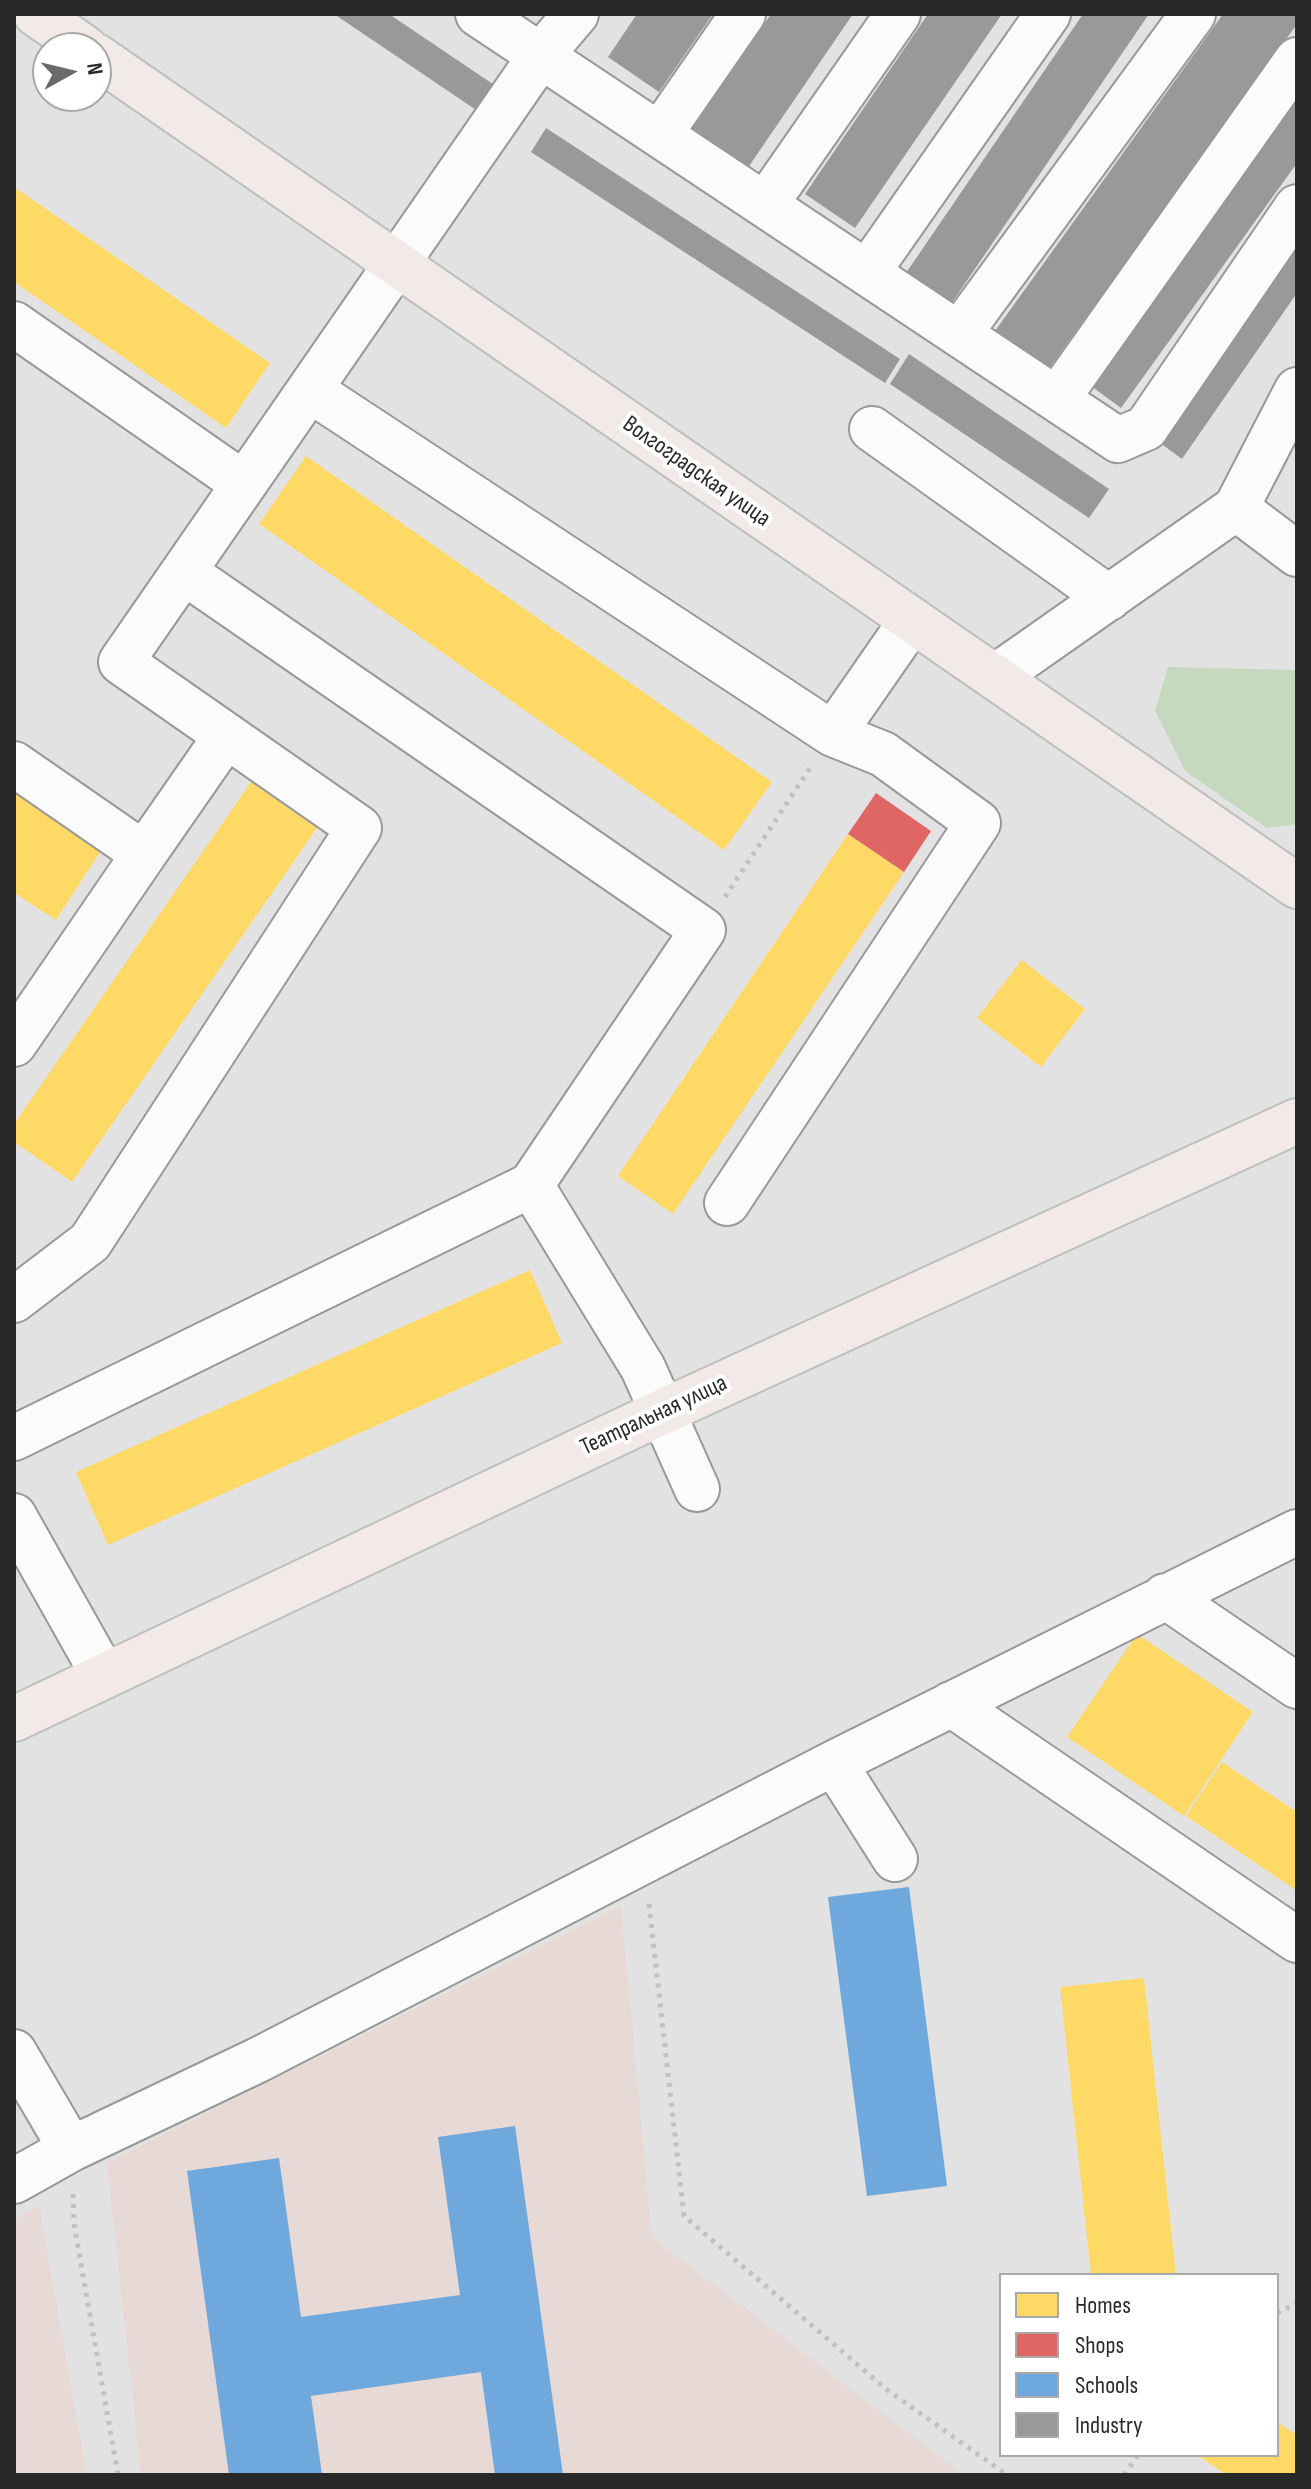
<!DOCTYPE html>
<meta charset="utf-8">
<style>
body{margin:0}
#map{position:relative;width:1311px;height:2489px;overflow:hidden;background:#e2e2e2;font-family:"Sofia Sans Condensed",sans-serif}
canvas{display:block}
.frame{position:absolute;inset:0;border:16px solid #282929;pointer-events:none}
.legend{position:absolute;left:999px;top:2273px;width:280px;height:184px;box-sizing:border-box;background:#fff;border:2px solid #a9a9a9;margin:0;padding:10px 14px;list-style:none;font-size:24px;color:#282929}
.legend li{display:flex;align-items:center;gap:16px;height:40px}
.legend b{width:40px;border:2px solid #a9a9a9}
.north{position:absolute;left:32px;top:32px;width:80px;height:80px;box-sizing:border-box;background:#fff;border:2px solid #a9a9a9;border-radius:50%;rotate:82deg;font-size:22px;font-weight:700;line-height:32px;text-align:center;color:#282929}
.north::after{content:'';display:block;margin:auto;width:28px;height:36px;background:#696a6a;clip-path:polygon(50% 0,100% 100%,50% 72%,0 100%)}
</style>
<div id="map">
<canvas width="1311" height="2489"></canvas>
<div class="frame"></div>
<ul class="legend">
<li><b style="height:22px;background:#ffd966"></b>Homes</li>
<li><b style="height:22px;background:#e06666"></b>Shops</li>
<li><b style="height:22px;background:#6fa8dc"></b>Schools</li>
<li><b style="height:22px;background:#999"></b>Industry</li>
</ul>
<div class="north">N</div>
</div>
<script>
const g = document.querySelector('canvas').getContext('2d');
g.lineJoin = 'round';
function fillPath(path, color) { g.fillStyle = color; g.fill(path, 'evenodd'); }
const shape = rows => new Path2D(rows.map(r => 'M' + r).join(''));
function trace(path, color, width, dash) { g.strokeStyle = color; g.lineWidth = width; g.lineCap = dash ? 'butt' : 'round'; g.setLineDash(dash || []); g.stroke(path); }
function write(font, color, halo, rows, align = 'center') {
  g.font = font + ' "Sofia Sans Condensed",sans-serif'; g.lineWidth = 8; g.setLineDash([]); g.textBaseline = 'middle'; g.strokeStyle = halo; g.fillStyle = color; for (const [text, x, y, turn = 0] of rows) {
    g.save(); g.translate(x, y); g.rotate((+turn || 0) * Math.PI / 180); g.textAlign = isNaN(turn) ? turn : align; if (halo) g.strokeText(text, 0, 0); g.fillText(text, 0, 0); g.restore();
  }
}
const education = shape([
 [621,1906,652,2237,964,2475,141,2475,107,2163],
 [39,2205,87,2475,14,2475,14,2221]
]);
const green = shape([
 [1168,667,1297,670,1297,824,1267,828,1185,771,1155,711]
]);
const homes = shape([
 [14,187,270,363,226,428,14,282],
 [306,456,772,782,724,850,259,524],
 [251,782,317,828,72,1182,14,1142,14,1124],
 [14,792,102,849,56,920,14,893],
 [848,834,904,872,673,1214,618,1176],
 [1022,960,1085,1009,1041,1067,977,1018],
 [530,1270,562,1343,108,1545,76,1472],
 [1137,1634,1253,1712,1184,1816,1067,1737],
 [1222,1762,1297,1812,1297,1891,1186,1816],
 [1144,1978,1176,2275,1091,2275,1060,1987],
 [1277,2422,1297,2435,1297,2475,1227,2475,1197,2455,1277,2455]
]);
const shops = shape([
 [876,793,931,831,904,872,848,834]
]);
const schools = shape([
 [909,1887,947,2186,867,2196,828,1897],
 [515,2126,563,2475,495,2475,481,2372,311,2396,322,2475,229,2475,187,2171,279,2158,301,2317,460,2295,438,2137]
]);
const industry = shape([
 [334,14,389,14,506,93,488,118],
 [637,14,713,14,659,92,608,57],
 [771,14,853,14,747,169,691,131],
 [928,14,1002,14,855,228,805,194],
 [1083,14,1149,14,951,304,906,273],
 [1223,14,1297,14,1297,24,1048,370,995,331],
 [1297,101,1297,163,1121,408,1091,386],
 [546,128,900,359,885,383,531,152],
 [1297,237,1297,293,1182,459,1156,440],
 [909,354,1109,489,1089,518,890,384]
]);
const path = shape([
 [725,897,810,768],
 [649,1904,684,2216,886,2389,1007,2475],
 [73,2194,74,2224,118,2475],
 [1277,2313,1297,2303],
 [1124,2475,1138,2455]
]);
const minor = shape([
 [478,14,1118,440,1146,428,1297,207],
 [660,134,743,14],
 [765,205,898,14],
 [867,273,1048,14],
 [14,324,244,484],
 [959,334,1193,14],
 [310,390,833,734,883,754,978,823,727,1203],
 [1057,399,1297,60],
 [872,429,1109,598],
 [1236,508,1297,390],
 [995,677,1236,508,1297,554],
 [833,734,912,620],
 [14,764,144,854,226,736],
 [14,1044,144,854],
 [531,1185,643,1368,697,1489],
 [14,1300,90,1242,359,828,121,662,541,55,576,14],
 [14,1438,531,1185,703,930,184,572],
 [14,1516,104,1676],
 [1165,1596,1297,1686],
 [951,1704,1297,1940],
 [834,1763,895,1859],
 [14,2052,71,2149],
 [14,2181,71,2149,258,2060,834,1763,1297,1532]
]);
const major = shape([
 [36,14,85,48],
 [96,56,1297,886],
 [14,1719,662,1412,1297,1121]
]);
const streetNames = [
 ["Волгоградская улица",696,472,35],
 ["Театральная улица",654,1416,-25]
];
fillPath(education, '#e7d9d6');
fillPath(green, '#c6d8be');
fillPath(homes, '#ffd966');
fillPath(shops, '#e06666');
fillPath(schools, '#6fa8dc');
fillPath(industry, '#999');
trace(minor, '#989899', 48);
trace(major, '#bdbebe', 48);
trace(path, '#c1c1c1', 5, [4, 6]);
trace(minor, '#fbfbfb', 44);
trace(major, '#f1eae9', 44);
write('24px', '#282929', '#fff', streetNames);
</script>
